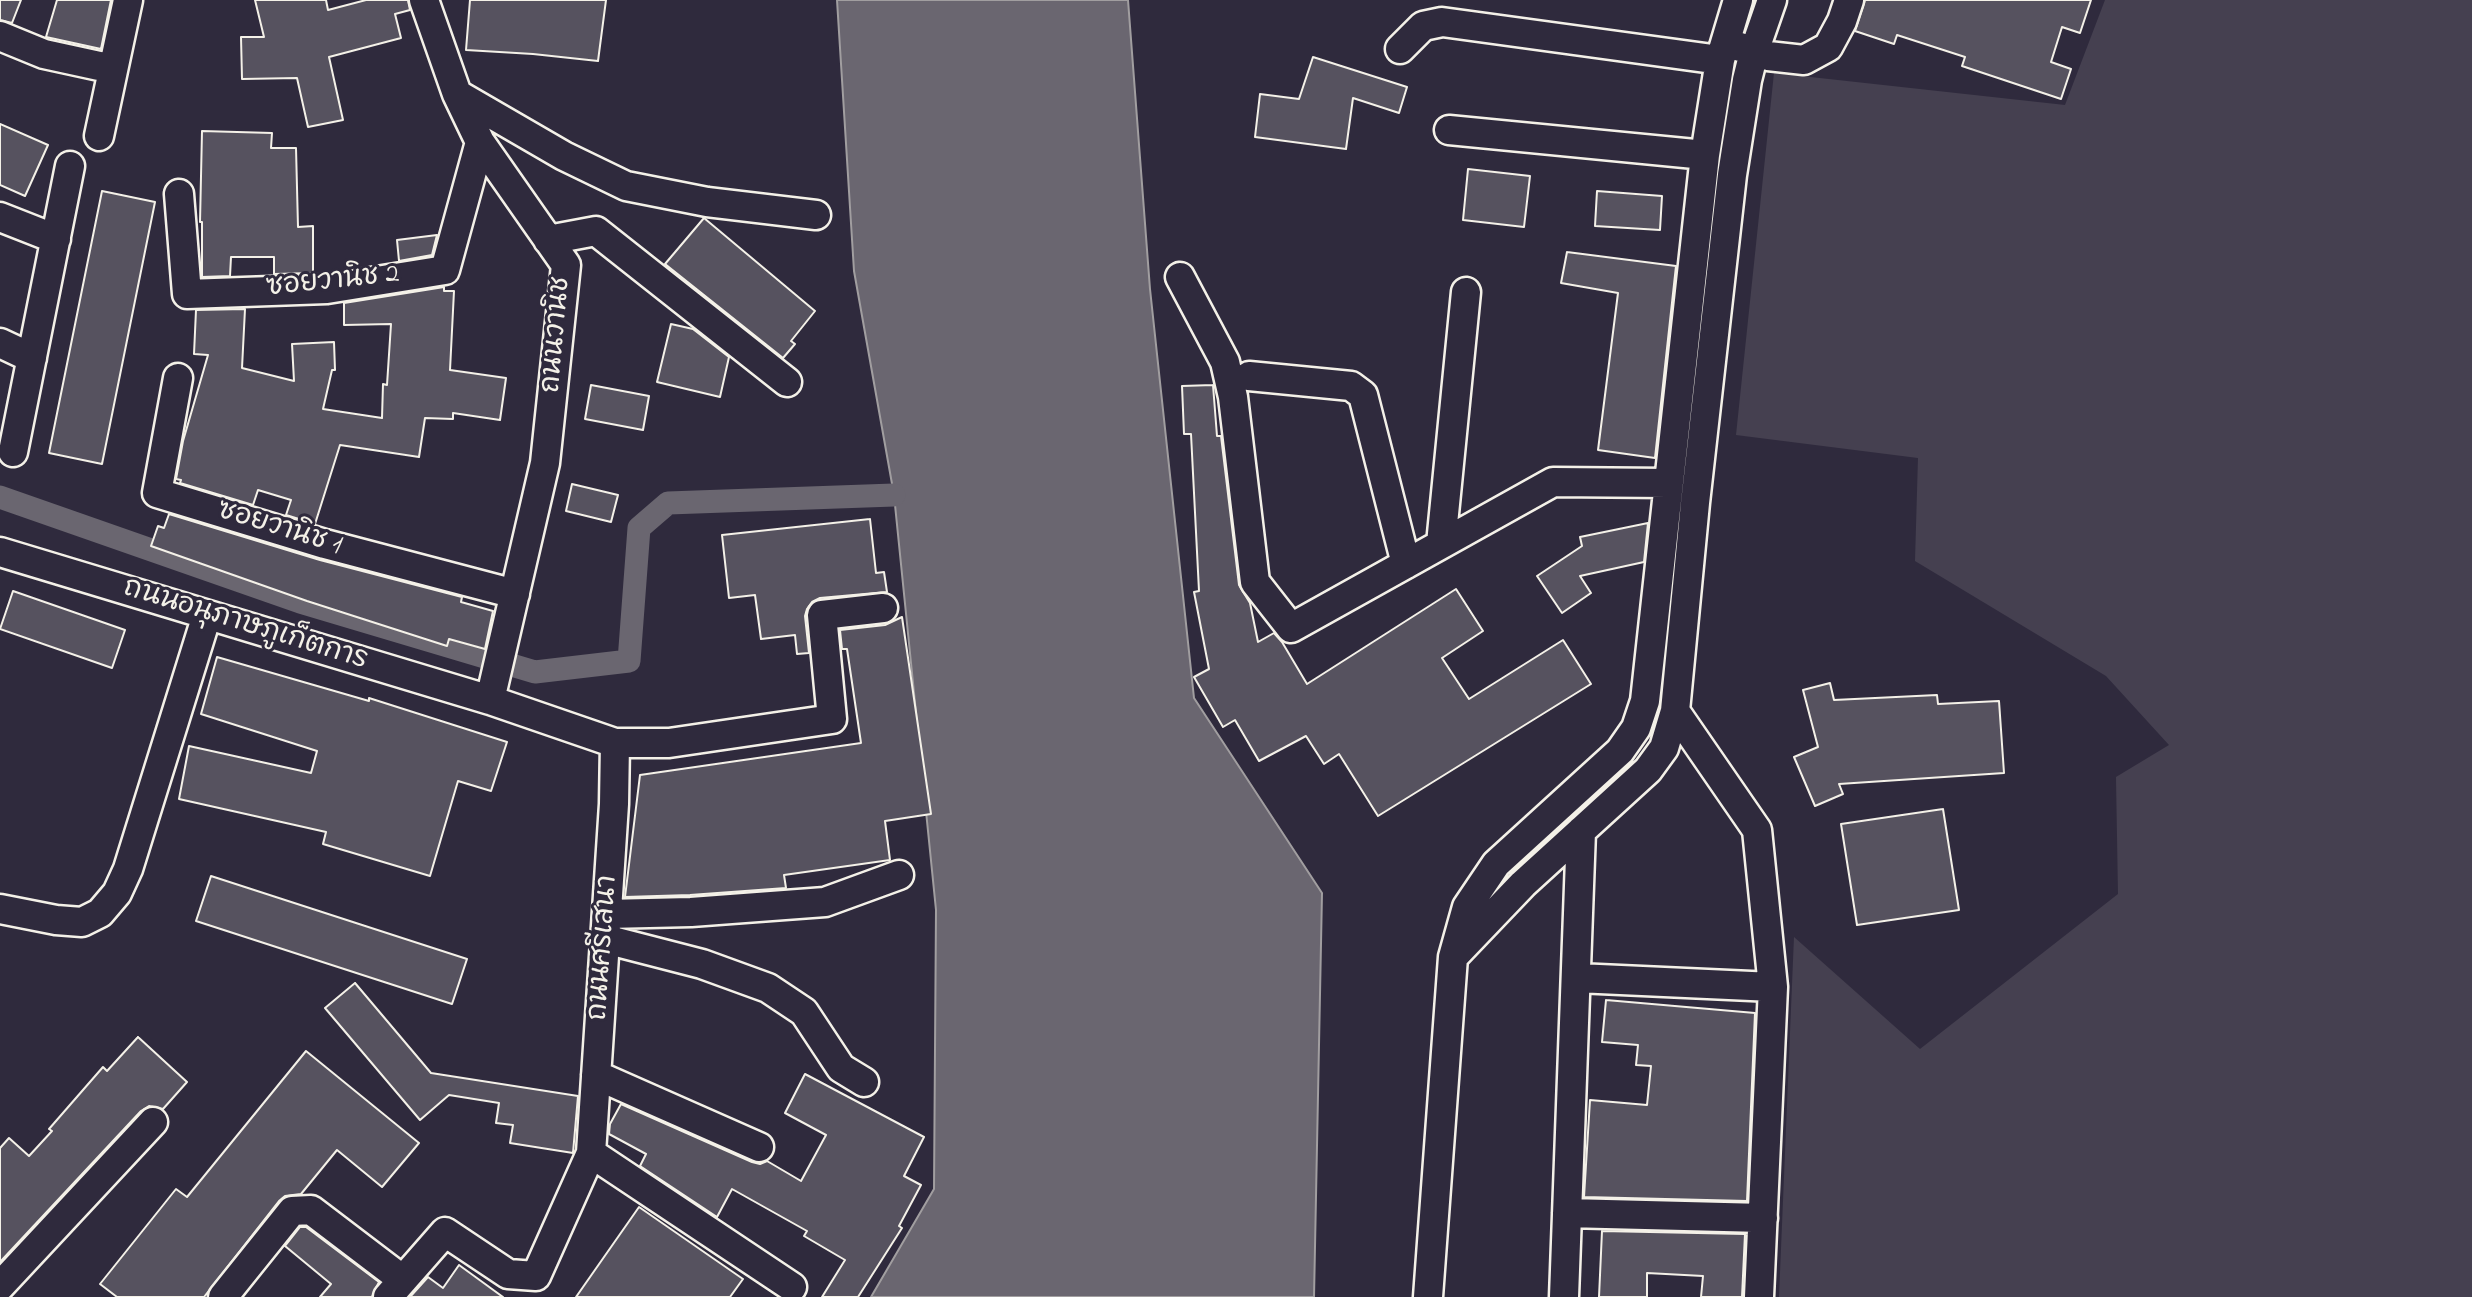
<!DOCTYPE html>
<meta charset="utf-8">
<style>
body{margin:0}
canvas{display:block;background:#2f2a3d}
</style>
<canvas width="2472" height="1297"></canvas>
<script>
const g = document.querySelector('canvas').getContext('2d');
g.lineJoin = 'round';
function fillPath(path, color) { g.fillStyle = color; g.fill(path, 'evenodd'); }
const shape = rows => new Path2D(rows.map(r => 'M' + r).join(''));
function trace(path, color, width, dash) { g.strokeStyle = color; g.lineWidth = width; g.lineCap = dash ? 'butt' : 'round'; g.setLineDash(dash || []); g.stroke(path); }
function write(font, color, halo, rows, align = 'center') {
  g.font = font + ' "Indie Flower","Playpen Sans Thai",sans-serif'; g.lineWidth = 6; g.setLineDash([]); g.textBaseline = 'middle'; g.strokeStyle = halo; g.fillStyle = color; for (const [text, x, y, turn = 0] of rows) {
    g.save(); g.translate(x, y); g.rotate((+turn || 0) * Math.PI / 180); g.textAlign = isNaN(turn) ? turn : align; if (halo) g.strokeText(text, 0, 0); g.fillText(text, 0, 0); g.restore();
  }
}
const green = shape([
 [2105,0,2472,0,2472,1297,1779,1297,1794,937,1920,1049,2118,894,2116,777,2169,745,2106,676,1915,561,1918,458,1736,435,1774,73,2065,105]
]);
const water = shape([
 [837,0,1128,0,1150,289,1194,698,1322,893,1314,1297,871,1297,934,1189,936,910,894,495,854,271,837,0]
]);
const canal = shape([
 [0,497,300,602,535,672,629,661,639,528,668,503,894,495]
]);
const building = shape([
 [0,0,21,0,12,23,0,20,0,0],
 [57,0,111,0,101,49,46,37,57,0],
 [255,0,326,0,328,10,366,0,408,0,410,10,395,14,401,38,329,57,343,120,308,127,297,78,242,79,241,37,264,37,255,0],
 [470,0,606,0,598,61,533,54,466,50,470,0],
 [1865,0,2091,0,2080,33,2062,27,2051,62,2071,69,2061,99,1962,66,1965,57,1897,35,1894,44,1855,31,1865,0],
 [1313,57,1407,87,1399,113,1353,98,1346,149,1255,137,1260,94,1299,99,1313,57],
 [0,124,48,145,25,196,0,185,0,124],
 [202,131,272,133,271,148,296,148,298,227,313,226,313,273,274,274,274,257,231,257,230,276,202,277,202,222,200,222,202,131],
 [1468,169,1530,176,1524,227,1463,220,1468,169],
 [102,191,155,202,102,464,49,453,102,191],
 [1597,191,1662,196,1660,230,1595,226,1597,191],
 [704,218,815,311,791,341,795,344,783,358,665,264,704,218],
 [437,235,432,255,399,261,397,240,437,235],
 [1567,252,1676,266,1655,458,1598,450,1618,293,1561,283,1567,252],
 [444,287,444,291,454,291,450,370,506,378,500,420,453,413,453,419,425,418,419,457,340,445,315,524,286,515,291,500,258,490,253,505,180,483,181,480,176,479,183,441,208,355,194,354,196,310,245,309,242,368,294,381,292,344,334,342,335,370,332,370,323,409,382,418,383,384,387,385,391,324,344,325,344,303,444,287],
 [671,324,693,329,729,357,720,397,657,382,671,324],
 [591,385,649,396,643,430,585,419,591,385],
 [1213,385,1217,436,1221,436,1239,585,1250,603,1258,642,1274,633,1282,642,1307,684,1456,589,1483,631,1442,658,1469,699,1563,640,1591,684,1378,816,1339,754,1324,764,1306,736,1259,761,1235,720,1223,727,1194,677,1209,669,1194,592,1199,591,1191,434,1184,434,1182,386,1213,385],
 [572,484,618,495,611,522,566,511,572,484],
 [169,514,320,560,462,597,461,602,493,611,485,649,449,639,447,646,307,601,151,546,158,526,164,528,169,514],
 [870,519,876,573,884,572,887,592,820,598,812,602,807,609,805,616,809,653,797,654,795,635,761,639,755,595,729,598,722,535,870,519],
 [1648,523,1644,562,1580,576,1591,593,1562,613,1537,576,1582,546,1580,537,1648,523],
 [13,591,125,630,112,668,0,629,13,591],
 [902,617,931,814,885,821,890,860,784,875,786,888,690,895,625,897,640,775,861,743,847,649,842,649,840,630,885,625,902,617],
 [217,657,369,701,369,698,507,742,491,791,458,781,430,876,323,844,326,832,179,799,189,746,311,773,317,751,201,714,217,657],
 [1830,683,1834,700,1937,695,1938,704,1999,701,2004,773,1839,784,1843,794,1815,806,1794,757,1818,747,1803,690,1830,683],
 [1943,809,1959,910,1857,925,1841,824,1943,809],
 [211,876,467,959,452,1004,196,921,211,876],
 [355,983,431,1073,578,1096,573,1153,510,1143,513,1125,496,1123,499,1103,449,1095,420,1120,325,1008,355,983],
 [1606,1000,1755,1013,1747,1201,1584,1197,1590,1100,1647,1105,1651,1066,1636,1065,1638,1045,1602,1042,1606,1000],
 [138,1037,187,1082,163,1109,149,1106,141,1111,0,1262,0,1148,9,1138,29,1156,52,1131,49,1129,103,1067,107,1071,138,1037],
 [306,1051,419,1143,382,1187,337,1150,301,1194,285,1196,279,1201,204,1297,117,1297,100,1284,176,1189,187,1197,306,1051],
 [805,1074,924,1137,904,1176,921,1185,899,1226,902,1228,858,1297,822,1297,845,1260,804,1236,807,1231,732,1189,717,1217,640,1166,646,1154,609,1134,610,1124,621,1104,752,1162,760,1164,767,1161,801,1181,826,1135,785,1113,805,1074],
 [639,1207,743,1279,730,1297,576,1297,639,1207],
 [300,1227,306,1227,379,1282,372,1297,320,1297,331,1284,285,1246,300,1227],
 [1602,1231,1745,1234,1742,1297,1701,1297,1703,1276,1647,1273,1647,1297,1599,1297,1602,1231],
 [459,1265,503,1297,410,1297,428,1277,443,1288,459,1265]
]);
const minor = shape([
 [424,0,457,94,480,142,566,265,545,463,490,700],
 [0,36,44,54,113,69],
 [1737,46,1768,56,1804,60,1828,47,1842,21,1849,0],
 [1400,49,1423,26,1442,22,1720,60],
 [457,94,564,156,626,186,707,202,816,215],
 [1449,130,1705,155],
 [99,136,128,0],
 [179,194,187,294,327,289,445,270,480,142],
 [0,217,56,239],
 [548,240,596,231,787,382],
 [1180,277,1225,362,1233,397,1255,582,1291,628,1553,482,1667,483],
 [0,343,32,358],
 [1249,376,1351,386,1363,395,1406,564],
 [178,378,157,493,325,544,515,594],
 [13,452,70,166],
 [1441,544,1466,292],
 [0,552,490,700,615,743,669,743,832,719,822,615,883,608],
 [1675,711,1757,830,1773,987,1759,1297],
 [0,909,56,920,82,922,100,913,117,893,128,869,207,615],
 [607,914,691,912,825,902,899,875],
 [605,939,702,964,768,988,804,1012,841,1068,864,1082],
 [1457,953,1523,884,1648,770,1664,748,1675,711,1695,503,1732,175,1747,80,1754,52,1772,0],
 [1577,978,1773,987],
 [596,1075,759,1147],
 [591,1153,792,1287],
 [1567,1213,1763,1218],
 [0,1286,153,1122],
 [223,1297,292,1211,311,1210,403,1280],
 [388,1297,445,1232,508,1274,536,1276,591,1153,614,804,615,743],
 [1428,1297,1453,957,1467,907,1496,864,1620,751,1636,728,1645,701,1705,155,1720,60,1738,0],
 [1564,1297,1581,831]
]);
const streetNames = [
 ["ซอยวานิช 2",333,283,-6],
 ["ถนนวานิช",558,335,-85],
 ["ซอยวานิช 1",279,530,17],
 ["ถนนอนุภาษภูเก็ตการ",245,626,17],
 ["ถนนศรีเสนา",605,948,-86]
];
fillPath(green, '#454050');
fillPath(water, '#6a6670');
trace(water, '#a19ea0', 2);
trace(canal, '#6a6670', 23);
fillPath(building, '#56525f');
trace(building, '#f4f1e8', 2);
trace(minor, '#f4f1e8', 33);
trace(minor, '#2f2a3d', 28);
write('28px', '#f4f1e8', '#2f2a3d', streetNames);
</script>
